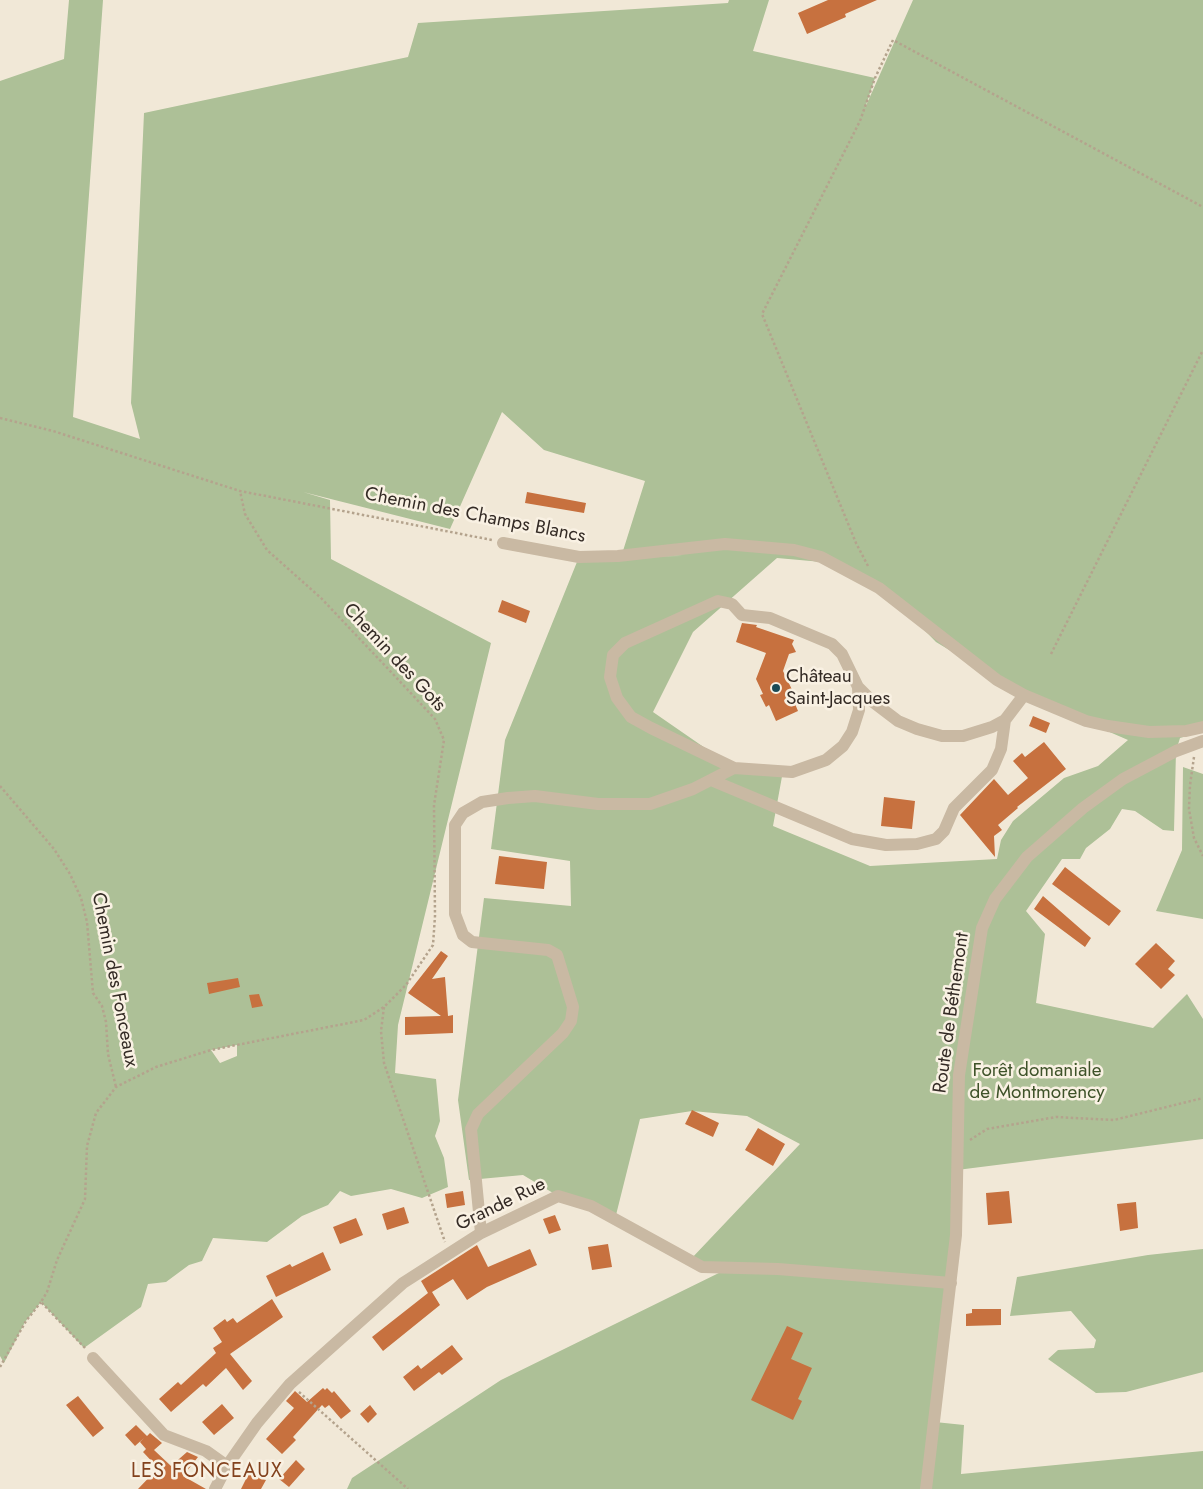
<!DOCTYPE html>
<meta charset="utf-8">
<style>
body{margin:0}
canvas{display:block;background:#f1e8d7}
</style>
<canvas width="1203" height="1489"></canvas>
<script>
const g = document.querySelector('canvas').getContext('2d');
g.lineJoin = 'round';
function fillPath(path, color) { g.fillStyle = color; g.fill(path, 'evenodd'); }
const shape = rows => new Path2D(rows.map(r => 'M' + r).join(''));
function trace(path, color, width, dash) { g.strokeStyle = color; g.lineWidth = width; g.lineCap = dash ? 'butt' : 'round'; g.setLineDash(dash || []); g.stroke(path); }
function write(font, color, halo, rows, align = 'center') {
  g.font = font + ' Jost,sans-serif'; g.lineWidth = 5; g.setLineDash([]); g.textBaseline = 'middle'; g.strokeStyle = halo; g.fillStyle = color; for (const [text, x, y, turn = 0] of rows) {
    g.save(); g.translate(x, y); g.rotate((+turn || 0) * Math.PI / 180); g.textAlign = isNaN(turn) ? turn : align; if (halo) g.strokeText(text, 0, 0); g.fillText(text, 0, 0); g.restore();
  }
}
const green = shape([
 [69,0,103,0,73,417,140,439,131,403,144,113,408,57,418,23,728,3,729,0,769,0,753,51,875,78,865,108,913,0,1203,0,1203,731,1180,738,1176,751,1174,831,1163,830,1135,811,1122,809,1110,829,1086,848,1080,859,1062,859,1026,911,1045,934,1036,1003,1153,1028,1187,994,1203,1019,1203,1139,957,1170,935,1422,964,1425,961,1474,1203,1451,1203,1489,347,1489,352,1478,501,1380,729,1268,690,1260,800,1144,747,1116,692,1111,640,1119,615,1219,558,1196,523,1175,469,1180,458,1100,484,898,571,906,570,861,491,849,505,740,579,557,683,556,622,554,645,481,544,450,502,412,450,529,303,492,330,500,331,559,491,643,398,1025,395,1073,436,1079,440,1121,435,1136,444,1158,448,1187,422,1198,391,1189,351,1196,340,1191,328,1205,302,1216,267,1242,213,1238,202,1261,189,1265,166,1282,148,1284,141,1307,84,1348,41,1302,25,1322,4,1363,0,1356,0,81,64,59],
 [777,558,822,562,895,600,936,642,1024,695,1128,740,1098,766,1064,778,1013,821,1001,840,997,859,870,866,773,826,783,771,734,768,653,712,693,632],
 [237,1045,237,1056,220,1063,211,1050],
 [1183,767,1203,774,1203,919,1156,911,1182,850],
 [1203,1249,1203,1372,1126,1392,1096,1393,1048,1359,1058,1350,1094,1348,1096,1340,1071,1311,1010,1316,1017,1277,1148,1255]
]);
const building = shape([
 [828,0,877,0,845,14,846,17,807,34,798,13],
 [527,492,586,503,584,513,525,503],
 [502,600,530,611,526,623,498,612],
 [742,623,757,625,756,627,794,640,792,644,796,652,789,654,783,671,796,698,793,699,798,711,776,721,769,705,766,707,760,695,763,694,756,679,766,653,736,642],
 [1033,716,1050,723,1046,733,1029,726],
 [1044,742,1066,769,1017,807,1018,808,998,825,1002,830,994,836,995,857,960,815,994,779,1008,795,1028,778,1013,761,1022,753,1025,757],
 [884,797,915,801,912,829,881,826],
 [499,856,547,862,544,889,495,884],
 [1065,867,1121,911,1109,926,1052,884],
 [1043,896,1091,938,1085,947,1034,909],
 [1156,943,1175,961,1168,969,1175,975,1161,989,1135,964],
 [441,951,448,956,432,979,445,977,448,1016,453,1015,453,1033,405,1035,405,1017,441,1016,408,993],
 [238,978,240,987,209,994,207,983],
 [259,994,263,1006,252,1008,249,995],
 [692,1110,719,1123,713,1137,685,1124],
 [758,1128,785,1144,773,1166,745,1150],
 [463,1191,465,1205,447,1208,445,1194],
 [1009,1191,1012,1223,988,1225,986,1193],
 [1136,1202,1138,1228,1120,1231,1117,1204],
 [404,1207,409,1223,387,1230,382,1214],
 [555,1215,561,1230,549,1234,543,1219],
 [356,1218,363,1235,340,1244,333,1227],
 [608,1244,612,1267,592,1270,588,1247],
 [477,1245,488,1267,530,1249,537,1265,487,1287,467,1300,453,1279,432,1292,440,1305,383,1351,372,1337,428,1293,421,1281],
 [323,1252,331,1270,276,1297,266,1276,290,1264,292,1267],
 [272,1299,283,1317,230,1354,252,1381,243,1390,226,1368,206,1387,203,1384,171,1412,159,1399,178,1382,181,1385,216,1353,213,1348,222,1342,213,1328,225,1319,227,1322,233,1318,237,1323],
 [972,1309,1001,1309,1001,1325,966,1326,966,1314,972,1313],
 [787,1326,803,1333,791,1359,812,1368,798,1399,802,1401,793,1420,751,1400],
 [452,1345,463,1359,442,1375,439,1372,414,1391,403,1377,418,1365,421,1369],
 [323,1388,325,1390,327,1388,332,1393,334,1391,351,1411,341,1419,329,1405,325,1408,322,1405,293,1437,296,1440,282,1454,266,1439,294,1408,286,1401,295,1391,307,1402],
 [78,1396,104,1428,93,1437,66,1405],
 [222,1404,234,1418,214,1435,202,1422],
 [370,1405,377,1414,368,1423,360,1414],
 [136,1425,147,1436,150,1433,162,1443,154,1450,171,1466,187,1452,198,1457,183,1476,206,1489,138,1489,158,1468,143,1452,146,1449,140,1442,144,1438,135,1446,125,1435],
 [296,1460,305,1469,289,1487,279,1479],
 [249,1473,266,1480,261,1489,241,1489]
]);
const path = shape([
 [0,418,53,431,240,491,492,540],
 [868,566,856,543,762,314,860,121,875,78,893,40,1203,207],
 [1051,654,1203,350],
 [1194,757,1190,785,1189,809,1194,838,1203,856],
 [0,786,54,849,70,874,81,898,87,922,93,993,102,1006,106,1022,108,1054,116,1087],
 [384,1007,381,1031,384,1063,445,1242],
 [970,1140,987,1129,1056,1117,1114,1120,1203,1098],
 [85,1348,41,1302,47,1292,57,1260,85,1199,87,1146,96,1113,116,1087,156,1067,211,1050,364,1020,384,1007,406,985,433,945,435,916,434,805,444,740,435,719,392,673,321,598,267,550,245,514,240,491],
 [0,1367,26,1321,41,1302],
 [299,1392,408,1489]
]);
const minor = shape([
 [503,543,579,557,618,556,725,544,794,550,821,557,879,588,997,680,1024,695,1086,721,1108,726,1149,732,1186,731,1203,727],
 [858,687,859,710,852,732,843,746,826,760,792,772,734,768,651,728,631,717,617,698,610,677,613,655,625,643,718,601,732,604,742,615,770,618,832,644,842,654,858,687,873,702,898,721,917,729,942,736,963,736,992,727,1005,720,1024,695],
 [711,780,852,839,886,845,917,844,936,839,944,831,954,808,992,770,1001,749,1005,720],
 [481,1233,471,1129,478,1114,563,1033,571,1021,573,1007,557,955,548,950,472,942,463,935,455,914,455,825,463,813,482,802,508,798,535,796,598,804,650,804,693,789,734,768],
 [93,1358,164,1435,206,1451,227,1466],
 [215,1489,227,1466,257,1423,290,1384,403,1283,481,1233,558,1196,591,1206,702,1267,778,1269,951,1283],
 [926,1489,956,1235,959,1075,982,928,995,899,1027,857,1083,808,1123,779,1176,751,1203,741]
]);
const markers = [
 [776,688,5,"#1b4a55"]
];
const streetNames = [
 ["Chemin des Champs Blancs",475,516,11],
 ["Chemin des Gots",394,658,47],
 ["Chemin des Fonceaux",114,980,79],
 ["Route de Béthemont",952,1013,-82],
 ["Grande Rue",501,1205,-26]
];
const poiNames = [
 ["Château",786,677],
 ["Saint-Jacques",786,699]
];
const parkNames = [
 ["Forêt domaniale",1037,1071],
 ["de Montmorency",1037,1093]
];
const neighbourhoodNames = [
 ["LES FONCEAUX",207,1472]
];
fillPath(green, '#adc097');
fillPath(building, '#c7713f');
trace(path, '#b4a38d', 2.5, [2.5, 2.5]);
trace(minor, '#c9b9a3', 12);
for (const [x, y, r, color] of markers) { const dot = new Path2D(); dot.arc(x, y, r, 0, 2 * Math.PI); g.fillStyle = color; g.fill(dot); trace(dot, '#f9f1e3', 2); }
write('19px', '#342b25', '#f9f1e3', streetNames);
write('19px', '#342b25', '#f9f1e3', poiNames, 'left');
write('19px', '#3e5229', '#f9f1e3', parkNames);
g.letterSpacing = '1px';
write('20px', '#83421e', '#f9f1e3', neighbourhoodNames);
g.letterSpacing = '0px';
</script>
